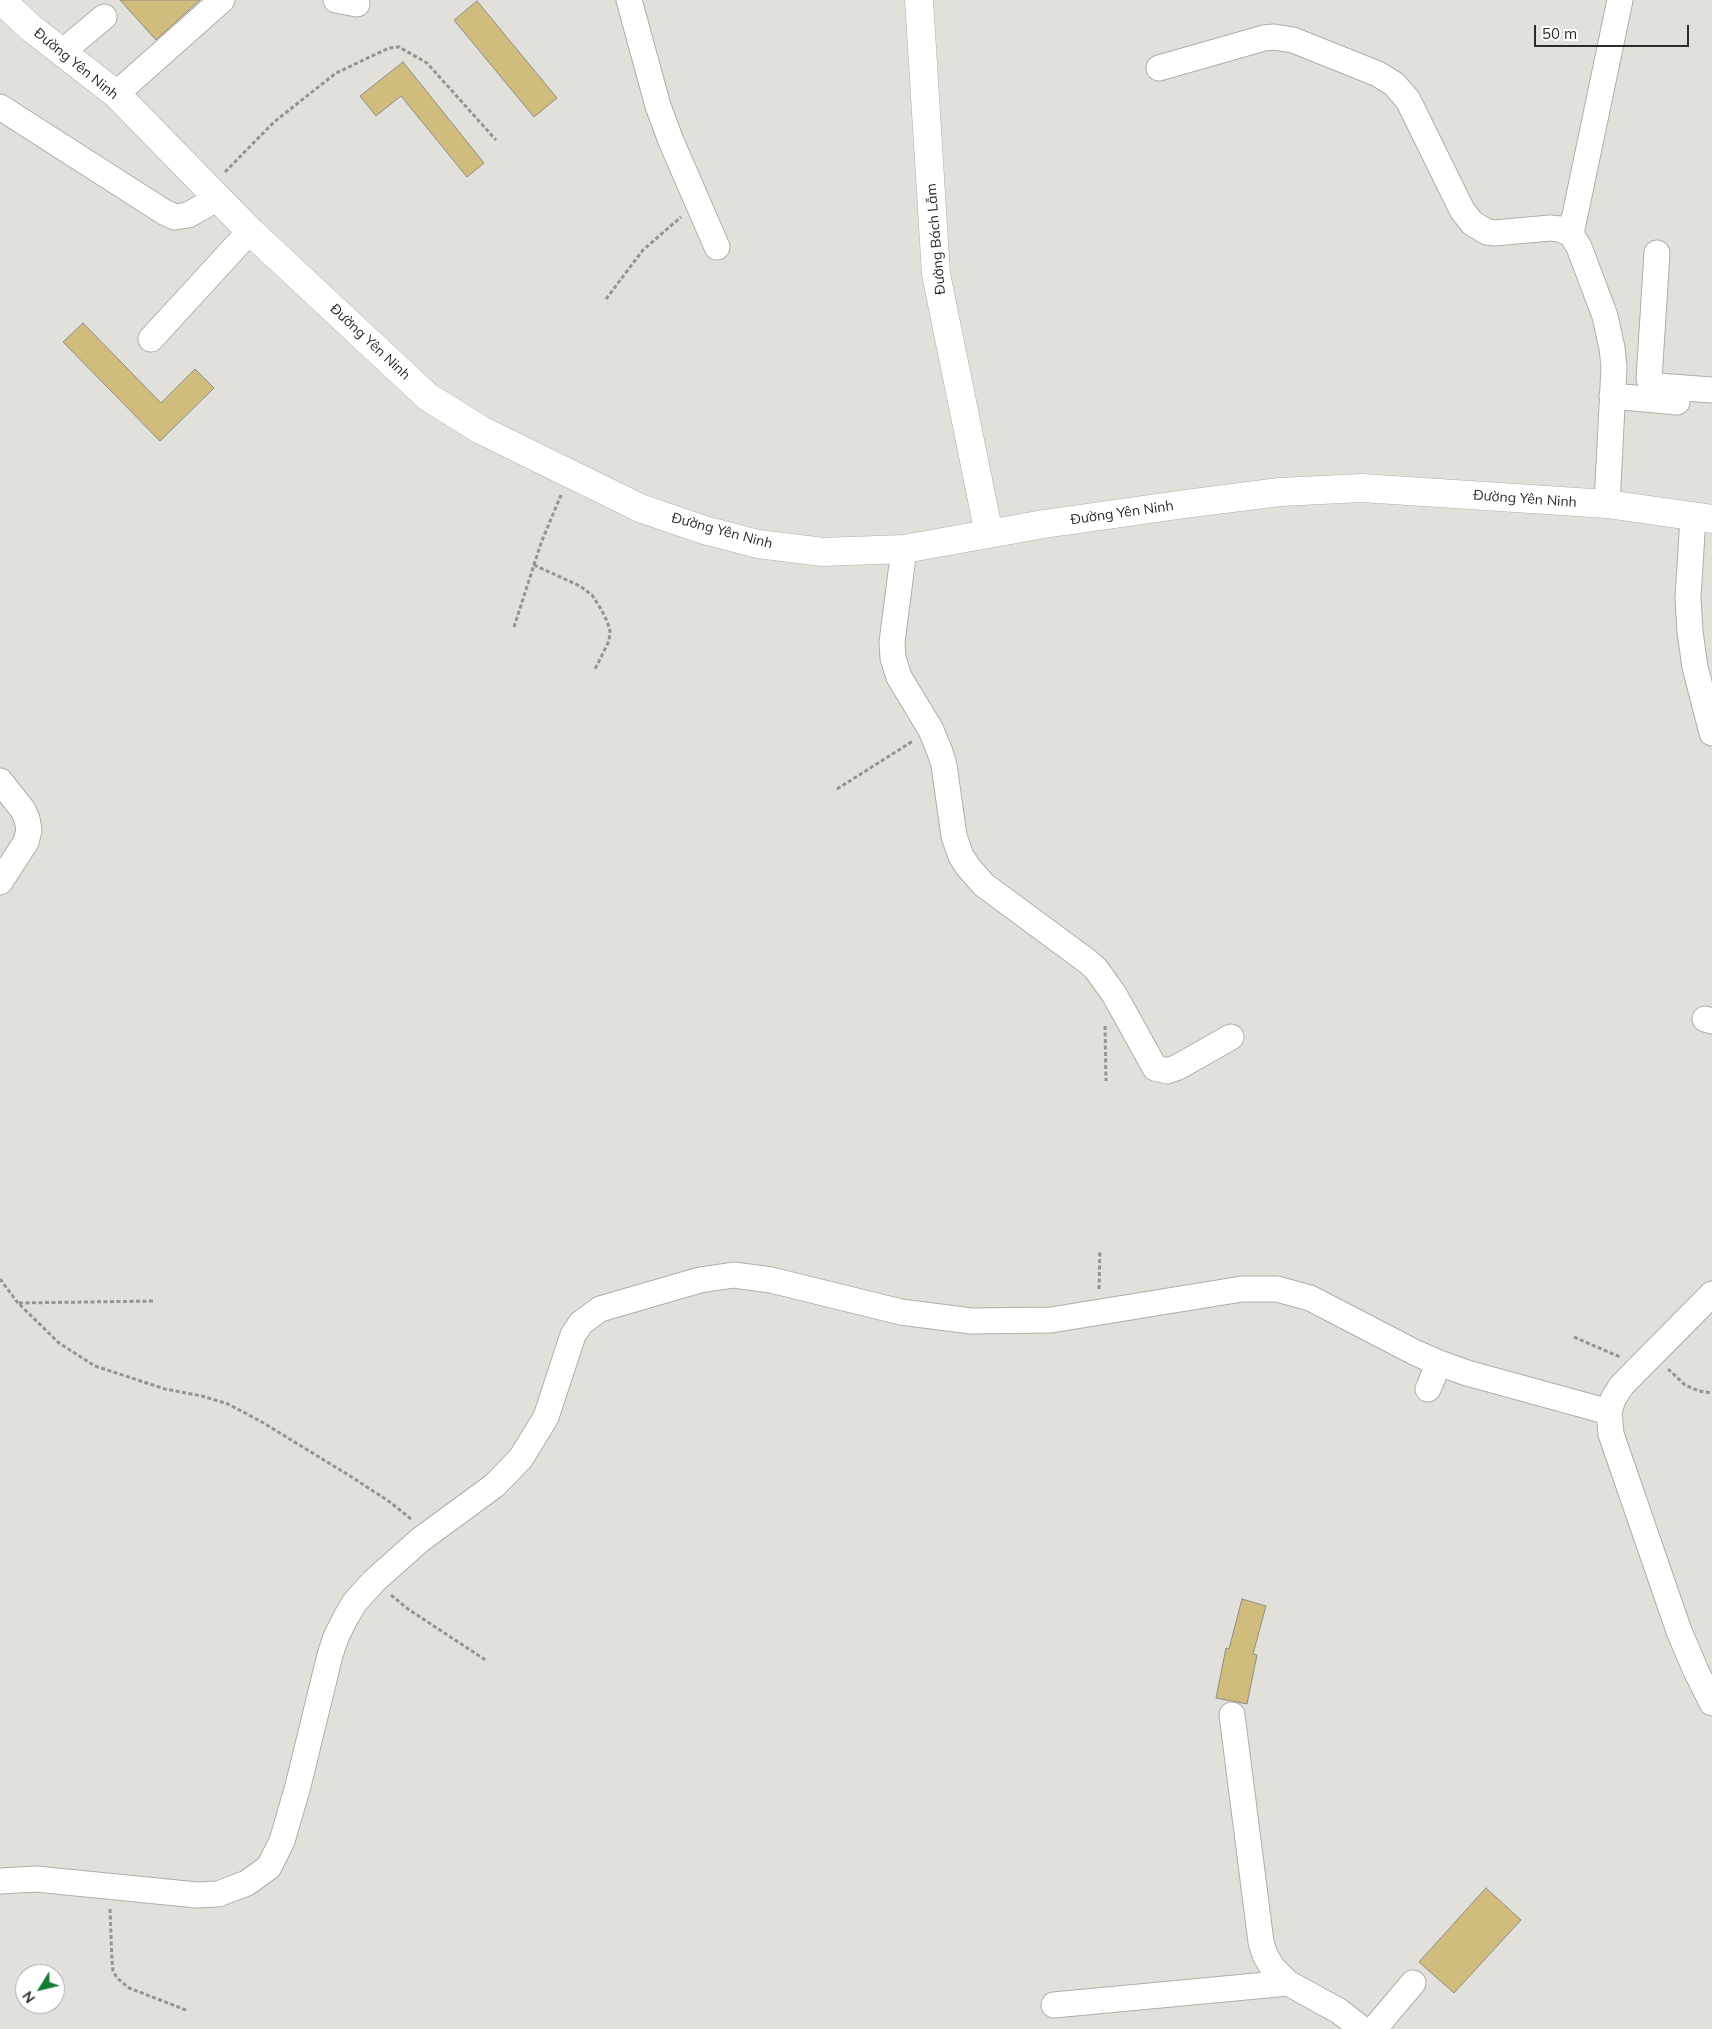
<!DOCTYPE html>
<meta charset="utf-8">
<style>
body{margin:0}
#map{position:relative;width:1712px;height:2029px;overflow:hidden;background:#e2e0db;font-family:Mulish,sans-serif}
canvas{display:block}
.north{position:absolute;left:15px;top:1964px;width:50px;height:50px;box-sizing:border-box;background:#fff;border:1px solid #abaaa9;border-radius:50%;rotate:234deg;font-size:14px;font-weight:700;line-height:20px;text-align:center;color:#2c2b29}
.north::after{content:'';display:block;margin:auto;width:18px;height:22px;background:#127d32;clip-path:polygon(50% 0,100% 100%,50% 72%,0 100%)}
.scale{position:absolute;left:1534px;top:25px;width:155px;height:22px;box-sizing:border-box;border:2px solid #2c2b29;border-top:0;padding-left:6px;font-size:15px;line-height:18px;white-space:nowrap;color:#2c2b29;-webkit-text-stroke:4px #fff;paint-order:stroke}
</style>
<div id="map">
<canvas width="1712" height="2029"></canvas>
<div class="north">N</div>
<div class="scale">50 m</div>
</div>
<script>
const g = document.querySelector('canvas').getContext('2d');
g.lineJoin = 'round';
function fillPath(path, color) { g.fillStyle = color; g.fill(path, 'evenodd'); }
const shape = rows => new Path2D(rows.map(r => 'M' + r).join(''));
function trace(path, color, width, dash) { g.strokeStyle = color; g.lineWidth = width; g.lineCap = dash ? 'butt' : 'round'; g.setLineDash(dash || []); g.stroke(path); }
function write(font, color, halo, rows, align = 'center') {
  g.font = font + ' Mulish,sans-serif'; g.lineWidth = 4; g.setLineDash([]); g.textBaseline = 'middle'; g.strokeStyle = halo; g.fillStyle = color; for (const [text, x, y, turn = 0] of rows) {
    g.save(); g.translate(x, y); g.rotate((+turn || 0) * Math.PI / 180); g.textAlign = isNaN(turn) ? turn : align; if (halo) g.strokeText(text, 0, 0); g.fillText(text, 0, 0); g.restore();
  }
}
const building = shape([
 [120,0,200,0,156,40,120,0],
 [477,1,557,98,534,117,454,20,477,1],
 [403,62,484,163,467,177,401,96,376,116,360,96,403,62],
 [83,323,161,403,195,369,214,388,160,441,63,342,83,323],
 [1242,1599,1266,1606,1253,1654,1257,1655,1247,1704,1216,1698,1226,1648,1229,1649,1242,1599],
 [1486,1888,1521,1920,1454,1993,1419,1962,1486,1888]
]);
const path = shape([
 [225,172,274,122,336,73,389,48,399,47,427,63,496,140],
 [606,299,643,250,681,217],
 [534,565,580,586,592,595,601,609,607,621,610,631,609,641,595,669],
 [514,627,541,543,561,495],
 [837,789,913,741],
 [1105,1026,1106,1081],
 [0,1279,18,1303,59,1343,95,1366,165,1389,202,1396,228,1404,262,1422,350,1476,390,1502,411,1519],
 [1099,1289,1100,1250],
 [19,1303,155,1301],
 [1574,1337,1620,1357],
 [1668,1369,1685,1385,1699,1391,1712,1393],
 [391,1595,408,1609,487,1661],
 [110,1909,112,1961,113,1971,117,1978,129,1988,186,2010]
]);
const minor = shape([
 [336,0,357,4],
 [629,0,658,106,671,141,717,247],
 [62,52,104,17],
 [1159,68,1264,38,1274,37,1293,40,1378,74,1394,84,1408,100,1462,210,1472,223,1487,232,1495,233,1550,228,1560,229,1571,234,1579,247,1605,316,1612,348,1614,367,1607,504],
 [116,94,222,0],
 [0,107,164,212,175,217,188,215,218,198],
 [1571,234,1620,0],
 [1657,253,1649,379,1653,384,1658,386,1712,390],
 [151,339,250,231],
 [1612,396,1677,402],
 [1693,517,1688,598,1690,632,1695,667,1712,733],
 [904,549,892,642,893,658,899,677,931,730,940,752,944,765,954,836,961,856,968,867,984,885,1087,961,1096,969,1114,994,1155,1068,1167,1071,1178,1067,1231,1037],
 [0,781,23,810,27,819,29,830,26,842,0,882],
 [1705,1019,1712,1021],
 [1712,1294,1622,1385,1613,1399,1609,1412,1611,1434,1679,1631,1696,1671,1712,1703],
 [1428,1389,1439,1363],
 [1232,1715,1261,1942,1265,1955,1272,1967,1288,1983,1339,2011,1362,2029],
 [0,1881,36,1879,197,1895,218,1894,247,1883,269,1867,282,1841,298,1786,330,1655,336,1637,346,1617,355,1602,374,1581,420,1540,495,1485,521,1458,546,1417,573,1335,581,1323,600,1309,700,1280,734,1275,771,1280,901,1312,971,1321,1051,1320,1242,1289,1277,1289,1310,1298,1416,1353,1439,1363,1467,1373,1609,1412],
 [1054,2005,1288,1983],
 [1374,2029,1413,1983]
]);
const major = shape([
 [1,0,31,28,116,94,250,231,428,397,481,430,640,508,704,530,758,544,823,552,904,549,1044,524,1185,504,1280,492,1362,488,1607,504,1712,519],
 [919,0,936,274,989,534]
]);
const streetNames = [
 ["Đường Yên Ninh",76,64,39],
 ["Đường Bách Lẫm",936,239,-95],
 ["Đường Yên Ninh",370,342,43],
 ["Đường Yên Ninh",1525,499,4],
 ["Đường Yên Ninh",1122,513,-8],
 ["Đường Yên Ninh",722,531,15]
];
fillPath(building, '#d0bc7d');
trace(building, '#8f8d88', 1);
trace(minor, '#afaea8', 27);
trace(major, '#afaea8', 29);
trace(path, '#959490', 3, [4, 2.5]);
trace(minor, '#fff', 25);
trace(major, '#fff', 28);
write('14px', '#2c2b29', '#fff', streetNames);
</script>
